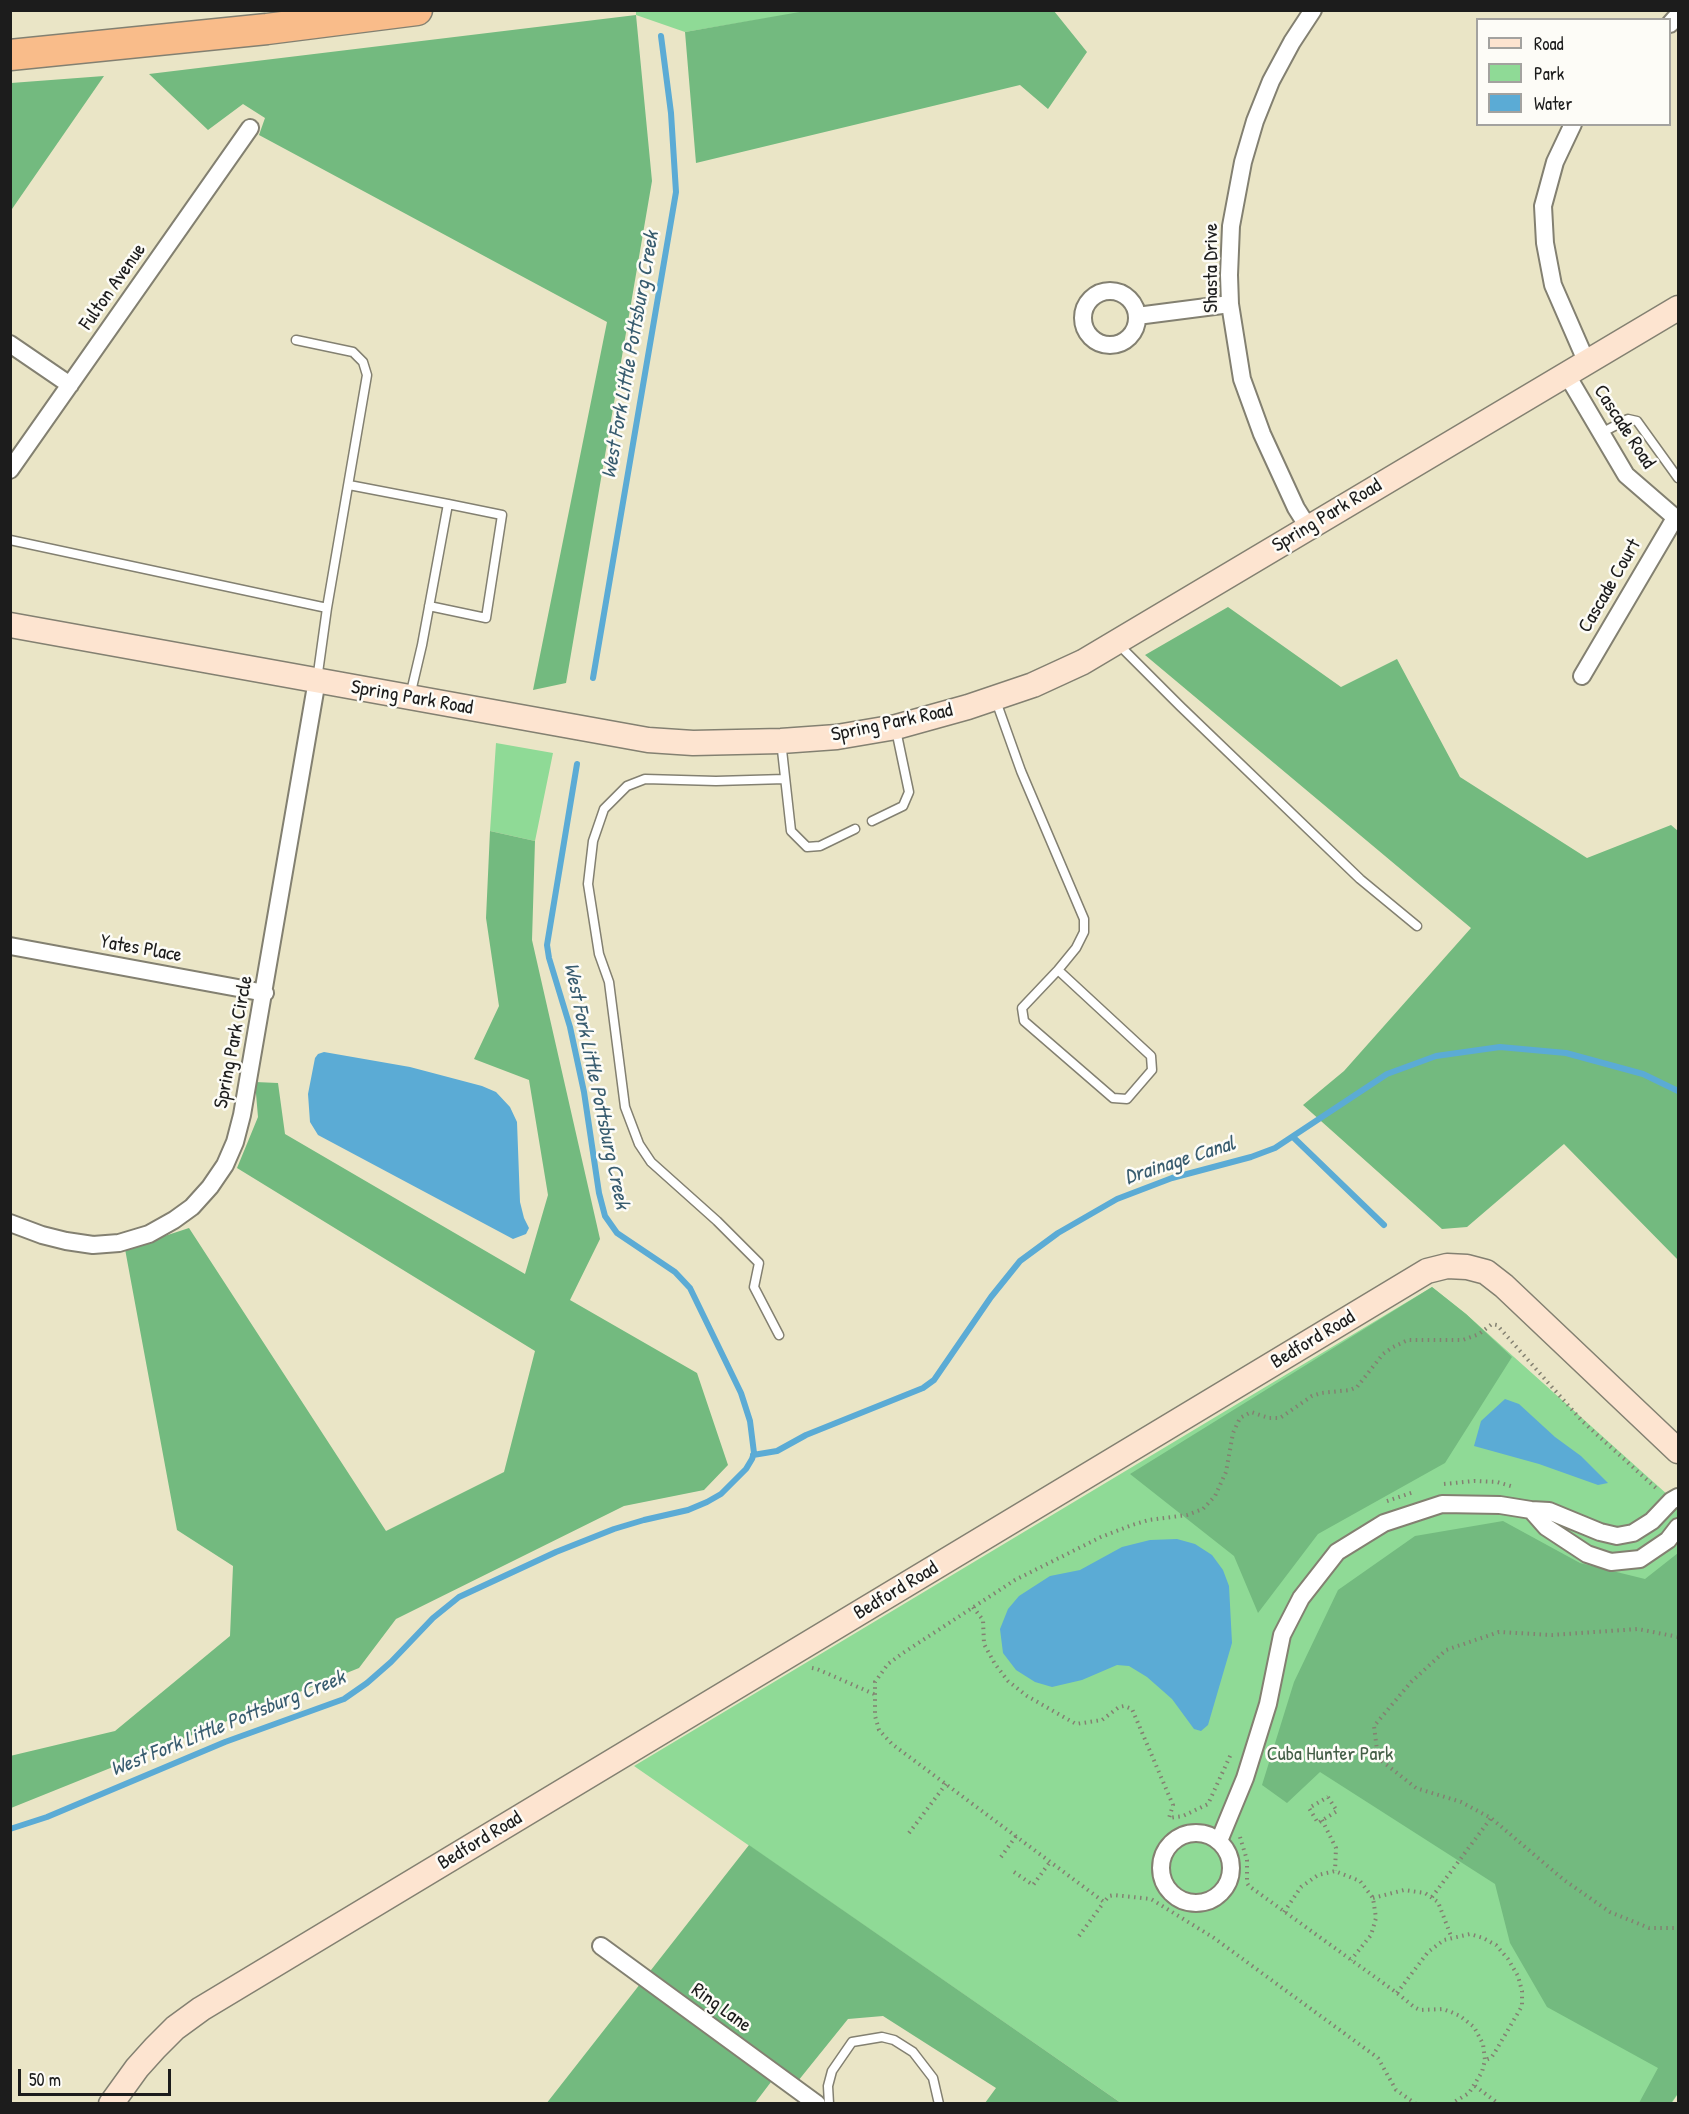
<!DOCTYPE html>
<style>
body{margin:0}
#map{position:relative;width:1689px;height:2114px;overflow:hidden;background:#eae5c6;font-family:"Patrick Hand",sans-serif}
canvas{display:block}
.frame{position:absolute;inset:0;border:12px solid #1c1c1c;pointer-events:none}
.legend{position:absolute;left:1476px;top:18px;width:195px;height:108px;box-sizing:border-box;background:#fdfcf7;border:2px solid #a3a29f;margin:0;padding:8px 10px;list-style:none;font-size:18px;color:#1c1c1c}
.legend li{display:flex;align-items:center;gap:12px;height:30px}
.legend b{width:30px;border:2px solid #a3a29f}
.scale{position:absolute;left:18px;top:2069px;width:153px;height:27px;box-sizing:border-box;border:3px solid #1c1c1c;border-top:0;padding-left:8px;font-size:18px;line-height:21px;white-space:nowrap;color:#1c1c1c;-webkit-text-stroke:4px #fdfcf7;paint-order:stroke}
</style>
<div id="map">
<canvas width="1689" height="2114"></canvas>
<div class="frame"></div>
<ul class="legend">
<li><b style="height:8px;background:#fde4d0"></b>Road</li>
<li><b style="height:16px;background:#8fda96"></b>Park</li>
<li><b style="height:16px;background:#5babd5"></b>Water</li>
</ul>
<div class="scale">50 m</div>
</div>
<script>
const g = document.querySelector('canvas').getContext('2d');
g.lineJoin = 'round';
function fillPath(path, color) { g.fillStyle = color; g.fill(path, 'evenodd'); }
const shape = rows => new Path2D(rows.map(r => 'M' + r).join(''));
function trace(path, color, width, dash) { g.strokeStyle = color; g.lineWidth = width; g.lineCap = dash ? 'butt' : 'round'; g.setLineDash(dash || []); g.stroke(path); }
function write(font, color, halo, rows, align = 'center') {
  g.font = font + ' "Patrick Hand",sans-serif'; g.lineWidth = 5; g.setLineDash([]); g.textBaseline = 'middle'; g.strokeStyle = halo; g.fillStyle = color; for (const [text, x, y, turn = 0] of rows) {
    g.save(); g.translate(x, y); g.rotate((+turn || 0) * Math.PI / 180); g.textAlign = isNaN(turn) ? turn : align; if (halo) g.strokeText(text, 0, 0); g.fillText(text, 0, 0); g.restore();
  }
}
const green = shape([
 [636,11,811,11,685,32,636,15],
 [496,743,553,753,535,841,490,831],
 [1432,1287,1466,1314,1678,1504,1678,2094,1671,2104,1121,2103,634,1766]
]);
const forest = shape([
 [811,10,1054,11,1087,52,1048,109,1020,85,696,163,685,32],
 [636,15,652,181,566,683,533,690,607,322,259,135,265,118,243,104,208,130,149,74],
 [104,76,12,209,11,83],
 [1228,607,1341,687,1397,659,1460,777,1587,858,1671,825,1678,831,1678,1260,1564,1144,1467,1227,1442,1229,1303,1105,1344,1071,1471,928,1145,655],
 [490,831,535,841,532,940,600,1239,570,1300,697,1373,728,1465,704,1490,624,1506,396,1619,359,1668,11,1808,10,1756,115,1731,230,1636,233,1566,177,1530,125,1249,189,1228,386,1531,504,1472,535,1351,237,1168,258,1117,255,1082,278,1083,285,1134,525,1274,548,1195,529,1080,474,1059,499,1006,486,918],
 [1432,1287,1466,1314,1512,1357,1445,1463,1318,1534,1258,1613,1234,1556,1130,1474],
 [1503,1521,1580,1563,1645,1579,1678,1553,1678,2093,1671,2103,1639,2103,1658,2068,1547,2007,1510,1943,1495,1884,1320,1772,1287,1803,1262,1785,1294,1682,1338,1590,1415,1536],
 [749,1845,1121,2103,985,2103,996,2088,883,2016,848,2019,798,2081,774,2078,755,2103,546,2104]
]);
const water = shape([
 [324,1052,410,1067,482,1086,496,1092,510,1107,517,1122,520,1202,524,1218,529,1228,526,1234,513,1239,318,1135,310,1122,308,1094,315,1058,318,1054],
 [1505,1399,1519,1404,1555,1437,1581,1456,1608,1483,1598,1485,1539,1464,1474,1446,1481,1421],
 [1177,1539,1195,1544,1212,1555,1223,1570,1229,1586,1232,1643,1208,1725,1201,1731,1194,1729,1172,1699,1147,1677,1129,1666,1117,1665,1082,1680,1052,1687,1035,1682,1016,1670,1003,1653,1000,1629,1008,1609,1019,1596,1050,1576,1080,1570,1122,1547,1150,1540]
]);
const stream = shape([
 [593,678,676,192,671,113,661,36],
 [1293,1137,1384,1225],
 [753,1455,777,1451,806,1435,923,1388,934,1380,991,1297,1020,1261,1058,1233,1117,1199,1172,1178,1251,1157,1275,1148,1387,1074,1436,1056,1500,1047,1566,1053,1643,1074,1678,1091],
 [10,1829,47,1817,225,1742,344,1699,367,1683,391,1662,433,1618,459,1597,556,1552,614,1529,644,1520,688,1510,707,1502,721,1494,746,1469,752,1459,754,1453,750,1421,741,1393,690,1288,675,1272,617,1233,605,1216,599,1193,584,1092,570,1027,549,958,547,945,577,764]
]);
const path = shape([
 [1444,1484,1474,1481,1497,1482,1514,1487],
 [1387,1501,1414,1492],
 [973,1607,983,1620,984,1644,995,1664,1008,1681,1027,1696,1076,1724,1102,1720,1119,1707,1124,1706,1132,1709,1173,1805,1169,1818,1183,1816,1208,1804,1231,1754],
 [1678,1637,1638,1629,1552,1635,1499,1632,1446,1650,1411,1682,1374,1726,1378,1758,1416,1788,1461,1802,1491,1818,1564,1880,1610,1912,1649,1928,1678,1928],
 [812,1668,817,1669,874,1694],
 [1328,1797,1337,1811,1318,1823,1309,1808,1328,1797],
 [1322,1820,1336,1848,1335,1871],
 [909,1833,946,1784],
 [1240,1837,1247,1860,1247,1883,1249,1886,1397,1993,1414,2007,1420,2010,1443,2009,1451,2012,1460,2016,1474,2027,1483,2044,1485,2060,1482,2072,1469,2093,1451,2104],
 [1001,1857,1016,1836],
 [1014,1872,1033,1885,1050,1862],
 [1432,1897,1491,1818],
 [1373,1898,1404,1890,1425,1893,1438,1902,1451,1936],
 [1284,1912,1301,1887,1318,1875,1335,1871,1360,1881,1373,1898,1376,1918,1371,1935,1351,1960],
 [1079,1936,1104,1902],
 [1397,1993,1428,1952,1444,1940,1470,1934,1483,1938,1496,1945,1508,1959,1518,1976,1522,1991,1522,2006,1495,2052,1491,2058,1485,2060],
 [1475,2086,1499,2104],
 [1416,2104,1396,2090,1378,2058,1214,1938,1151,1899,1114,1895,1109,1896,1104,1902,892,1744,879,1730,875,1716,875,1682,888,1664,903,1653,1015,1580,1101,1537,1132,1525,1149,1520,1187,1515,1203,1509,1215,1496,1226,1472,1233,1433,1240,1418,1251,1412,1269,1418,1280,1418,1312,1396,1321,1393,1350,1390,1357,1387,1383,1354,1393,1347,1408,1340,1463,1340,1479,1334,1492,1324,1497,1325,1583,1422,1657,1489]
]);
const lane = shape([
 [296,340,353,352,363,362,367,375,327,608,317,680],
 [1601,433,1628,419,1637,421,1678,478],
 [349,485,448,504,422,645,410,696],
 [10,540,327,608],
 [429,606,486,618,502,515,448,504],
 [1117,643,1180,706,1360,879,1417,926],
 [996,701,1021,771,1084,919,1084,932,1076,948,1058,970,1022,1008,1024,1021,1113,1098,1127,1099,1152,1070,1151,1056,1058,970],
 [781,741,791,831,807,847,820,846,855,829],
 [872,821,903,806,909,792,896,730],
 [779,1335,754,1287,759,1263,717,1221,651,1162,639,1144,625,1107,609,982,599,954,588,884,593,841,604,809,627,786,645,779,716,781,785,779],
 [829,2104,828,2086,832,2071,852,2042,882,2037,894,2040,913,2052,933,2078,939,2104]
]);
const street = shape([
 [1670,24,1678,15],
 [1573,124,1555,162,1543,206,1545,243,1553,285,1587,363],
 '1083 318a27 27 0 1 1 54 0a27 27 0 1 1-54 0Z',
 [1137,316,1230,304],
 [10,344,70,385],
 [1567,375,1626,475,1678,520],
 [10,470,250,128],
 [1308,527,1296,508,1262,434,1242,379,1230,304,1229,275,1231,226,1243,162,1255,121,1271,81,1292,42,1313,10],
 [1582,676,1675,518],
 [10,946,265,993],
 [10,1223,42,1235,66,1241,93,1245,119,1243,149,1234,174,1220,192,1207,210,1187,225,1165,235,1142,242,1115,317,680],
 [1531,1510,1546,1527,1587,1554,1611,1562,1640,1559,1668,1540,1678,1527],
 '1161 1868a35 35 0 1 1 70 0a35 35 0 1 1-70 0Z',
 [1219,1841,1245,1778,1268,1704,1282,1635,1301,1598,1337,1552,1384,1523,1442,1504,1500,1505,1531,1510,1549,1511,1600,1532,1617,1536,1633,1533,1652,1521,1671,1501,1678,1497],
 [601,1946,817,2104]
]);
const secondary = shape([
 [10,625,648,740,693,743,781,741,837,737,896,727,968,707,1033,685,1083,662,1678,308],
 [111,2104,137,2068,155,2048,175,2028,201,2009,1427,1271,1447,1266,1467,1267,1486,1272,1504,1286,1678,1451]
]);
const highway = shape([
 [10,55,267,29,417,10]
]);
const streetNames = [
 ["Shasta Drive",1212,268,-90],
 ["Fulton Avenue",113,287,-55],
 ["Cascade Road",1624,427,57],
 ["Spring Park Road",1327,516,-31],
 ["Cascade Court",1610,586,-60],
 ["Spring Park Road",412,698,10],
 ["Spring Park Road",892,723,-12],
 ["Yates Place",141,949,10],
 ["Spring Park Circle",234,1042,-79],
 ["Bedford Road",1313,1340,-31],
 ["Bedford Road",896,1591,-31],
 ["Bedford Road",480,1841,-31],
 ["Ring Lane",721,2008,36]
];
const parkNames = [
 ["Cuba Hunter Park",1330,1755]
];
const waterNames = [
 ["West Fork Little Pottsburg Creek",631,355,-80],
 ["West Fork Little Pottsburg Creek",596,1086,78],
 ["Drainage Canal",1180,1161,-18],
 ["West Fork Little Pottsburg Creek",228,1724,-22]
];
fillPath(green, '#8fda96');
fillPath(forest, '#73ba7f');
fillPath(water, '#5babd5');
trace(stream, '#5babd5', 6);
trace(lane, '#838071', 11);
trace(street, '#838071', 20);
trace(secondary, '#838071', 27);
trace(highway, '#838071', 33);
trace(path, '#838071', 4, [1.5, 4.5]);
trace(lane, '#fff', 8);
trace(street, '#fff', 16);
trace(secondary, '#fde4d0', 24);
trace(highway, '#f9bc8a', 30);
write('20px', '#1c1c1c', '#fdfcf7', streetNames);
write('20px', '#445e47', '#fdfcf7', parkNames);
write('italic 21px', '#385c6f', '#fdfcf7', waterNames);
</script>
